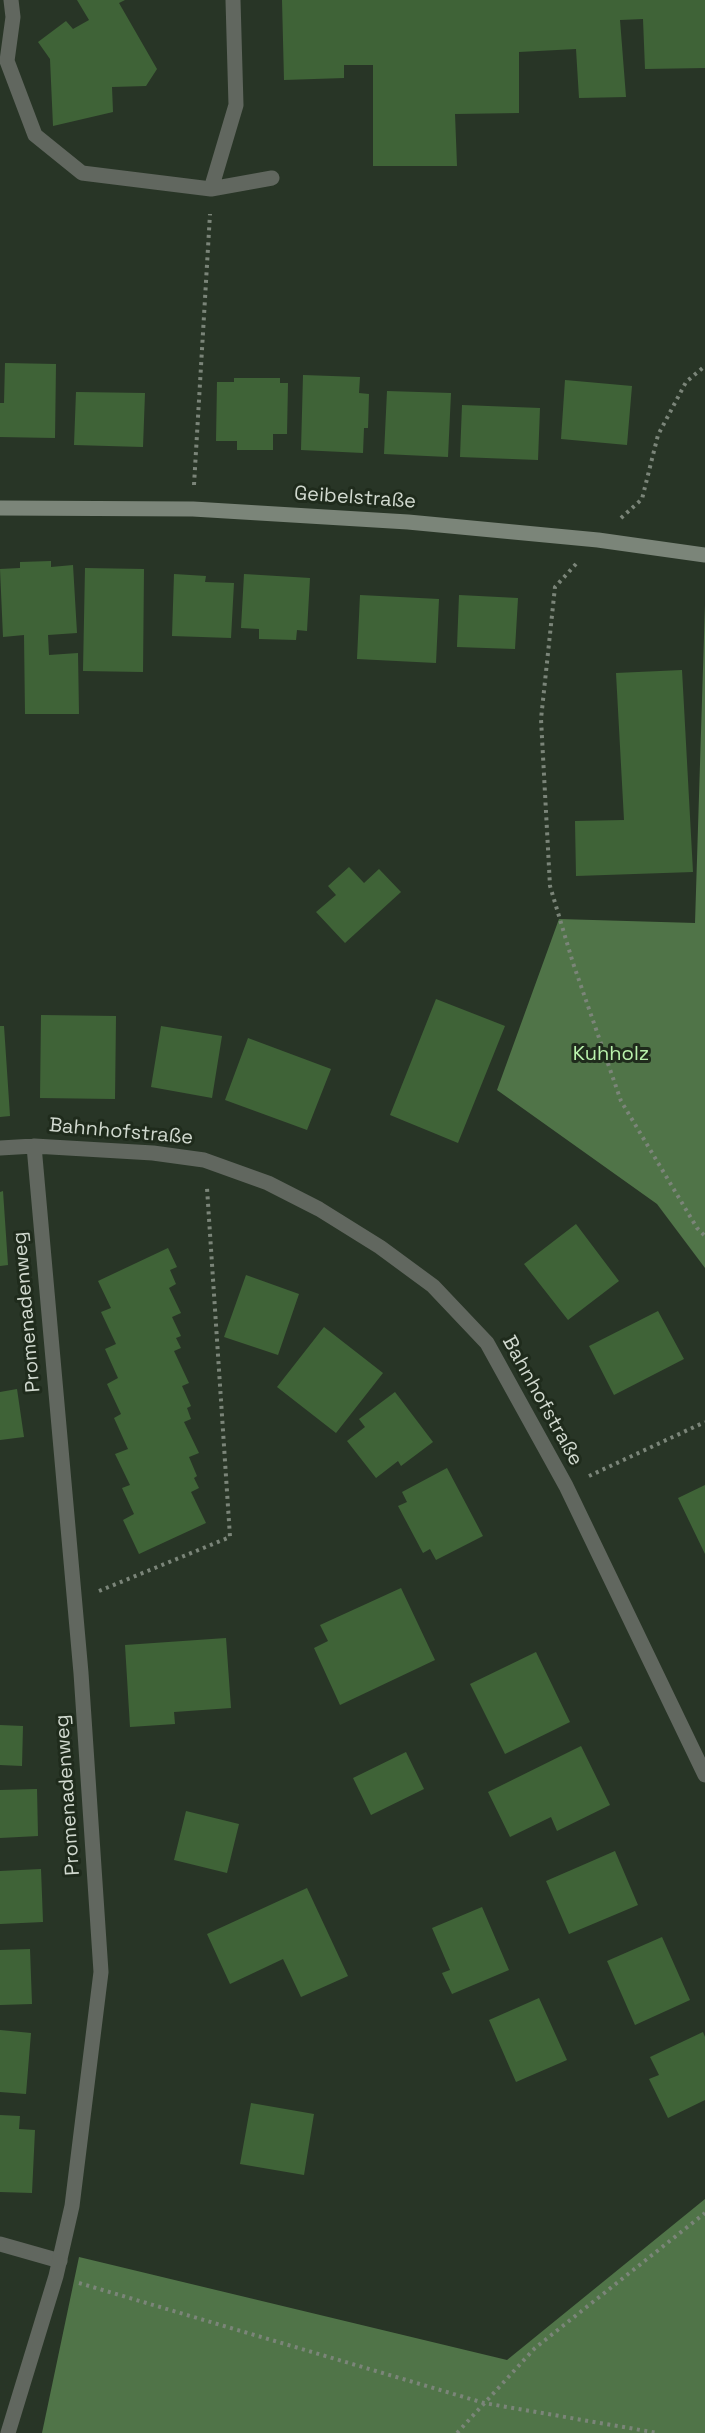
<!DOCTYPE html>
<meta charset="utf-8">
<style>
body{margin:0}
canvas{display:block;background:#283526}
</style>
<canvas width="705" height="2433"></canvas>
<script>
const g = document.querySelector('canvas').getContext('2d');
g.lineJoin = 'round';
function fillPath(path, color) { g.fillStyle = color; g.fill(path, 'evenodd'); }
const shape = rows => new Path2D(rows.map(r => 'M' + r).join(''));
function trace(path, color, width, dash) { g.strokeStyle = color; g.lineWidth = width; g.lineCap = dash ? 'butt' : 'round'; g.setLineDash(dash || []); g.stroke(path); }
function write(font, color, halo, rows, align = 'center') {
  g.font = font + ' "Space Grotesk",sans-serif'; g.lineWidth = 6; g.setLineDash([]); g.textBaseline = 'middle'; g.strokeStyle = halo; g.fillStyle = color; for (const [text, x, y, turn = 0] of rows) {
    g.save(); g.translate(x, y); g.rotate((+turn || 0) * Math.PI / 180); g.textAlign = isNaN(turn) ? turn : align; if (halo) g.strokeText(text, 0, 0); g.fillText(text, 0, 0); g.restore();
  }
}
const forest = shape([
 [705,605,705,1268,657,1204,497,1090,559,919,695,923],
 [705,2199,705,2433,42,2433,79,2257,507,2360]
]);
const building = shape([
 [77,0,125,0,119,3,157,69,146,86,112,87,113,112,53,126,50,59,38,42,66,21,73,29,89,20],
 [282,0,705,0,705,68,645,69,643,19,620,20,626,97,579,98,576,49,519,52,519,113,455,114,457,166,373,166,373,65,344,65,344,78,284,80],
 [5,363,56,364,55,438,0,437,0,403,4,403],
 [303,375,360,377,359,393,369,394,368,428,364,428,363,453,301,450],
 [234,378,280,378,280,383,288,383,287,434,273,434,273,450,237,450,237,441,216,441,217,382,234,382],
 [565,380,632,386,627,445,561,439],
 [387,391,451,393,448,457,384,454],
 [76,392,145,393,143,447,74,445],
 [462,405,540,408,538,460,460,457],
 [51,561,51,567,73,565,77,633,48,635,49,655,78,653,79,714,25,714,24,635,3,637,0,569,20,568,20,562],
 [85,568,144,569,143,672,83,671],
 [174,574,206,576,205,582,234,583,231,638,172,636],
 [244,574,310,578,307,631,297,630,296,640,259,639,259,629,241,628],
 [360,595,439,599,436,663,357,659],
 [459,595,518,598,515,649,457,647],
 [682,670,693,872,576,876,575,821,624,820,616,673],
 [349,867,364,883,379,869,401,892,345,943,316,912,336,895,328,886],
 [436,999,505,1026,458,1143,390,1115],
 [41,1015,116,1016,115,1099,40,1098],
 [0,1026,4,1026,10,1116,0,1117],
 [161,1026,222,1036,212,1098,151,1087],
 [248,1038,331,1069,307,1130,225,1100],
 [3,1191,8,1265,0,1266,0,1192],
 [576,1224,619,1281,568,1320,524,1264],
 [168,1248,177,1267,170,1270,176,1284,169,1288,181,1313,172,1317,181,1336,176,1338,181,1348,174,1351,189,1383,182,1386,191,1406,187,1408,191,1419,184,1422,199,1453,189,1457,197,1476,194,1478,199,1488,191,1492,206,1523,139,1554,123,1520,134,1514,122,1488,130,1485,115,1454,128,1449,114,1418,121,1414,107,1384,118,1378,105,1349,116,1344,101,1312,111,1308,98,1281],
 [246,1275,299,1294,278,1355,224,1337],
 [658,1311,684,1359,614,1395,589,1346],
 [324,1327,383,1373,336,1433,277,1387],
 [17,1389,24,1437,0,1440,0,1392],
 [395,1392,433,1442,401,1466,398,1461,376,1478,347,1441,365,1427,359,1419],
 [447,1468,483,1536,436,1560,430,1549,423,1553,398,1506,407,1502,402,1492],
 [705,1485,705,1554,678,1498],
 [401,1588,435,1660,340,1705,314,1648,328,1641,320,1625],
 [226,1638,231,1708,174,1712,175,1724,130,1727,125,1645],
 [536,1652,570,1722,505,1754,470,1684],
 [0,1725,23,1726,22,1766,0,1765],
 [581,1746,610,1805,557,1831,551,1817,510,1837,488,1792],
 [406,1752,424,1789,371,1815,353,1778],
 [37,1789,38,1836,0,1838,0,1790],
 [186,1811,239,1824,227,1873,174,1860],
 [615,1851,638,1905,569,1934,546,1881],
 [41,1869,43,1922,0,1924,0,1871],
 [307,1888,348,1976,301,1997,283,1959,230,1984,207,1934],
 [482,1907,509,1970,452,1994,442,1973,450,1970,432,1928],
 [662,1937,690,2000,635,2025,607,1961],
 [30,1949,32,2004,0,2005,0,1950],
 [539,1998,567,2060,516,2082,489,2020],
 [0,2030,31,2033,26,2094,0,2092],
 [703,2032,705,2037,705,2100,668,2118,649,2079,659,2075,650,2057],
 [251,2103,314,2114,304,2175,240,2164],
 [0,2115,20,2116,19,2129,35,2130,32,2193,0,2192]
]);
const path = shape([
 [194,485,210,214],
 [621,518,642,499,658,435,686,382,705,366],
 [576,564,555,587,541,719,550,886,573,963,621,1101,697,1228,705,1236],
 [589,1476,705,1422],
 [99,1591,230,1537,207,1188],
 [79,2283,484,2403,658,2433],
 [457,2433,535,2348,705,2213]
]);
const lane = shape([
 [11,0,13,17,7,61,35,135,82,173,211,189,236,105,233,0],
 [211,189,272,178],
 [0,2244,60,2261]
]);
const street = shape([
 [0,1148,34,1146,153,1153,204,1160,268,1183,319,1209,380,1247,433,1286,487,1343,566,1486,705,1775],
 [8,2433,56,2276,72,2206,101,1972,81,1673,34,1146]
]);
const secondary = shape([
 [0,508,193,509,408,522,598,540,705,555]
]);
const streetNames = [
 ["Geibelstraße",355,498,4],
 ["Bahnhofstraße",121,1132,5],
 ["Promenadenweg",27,1312,-95],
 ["Bahnhofstraße",542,1401,61],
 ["Promenadenweg",68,1795,-94]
];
const parkNames = [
 ["Kuhholz",611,1055]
];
fillPath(forest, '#507448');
fillPath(building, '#3f6337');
trace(path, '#7b8579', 4, [3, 4.5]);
trace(lane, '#61675f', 15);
trace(street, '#61675f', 15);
trace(secondary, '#7b8579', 15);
write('20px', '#d1d9cf', '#1f2b1c', streetNames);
write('20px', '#b9f2ac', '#1f2b1c', parkNames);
</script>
